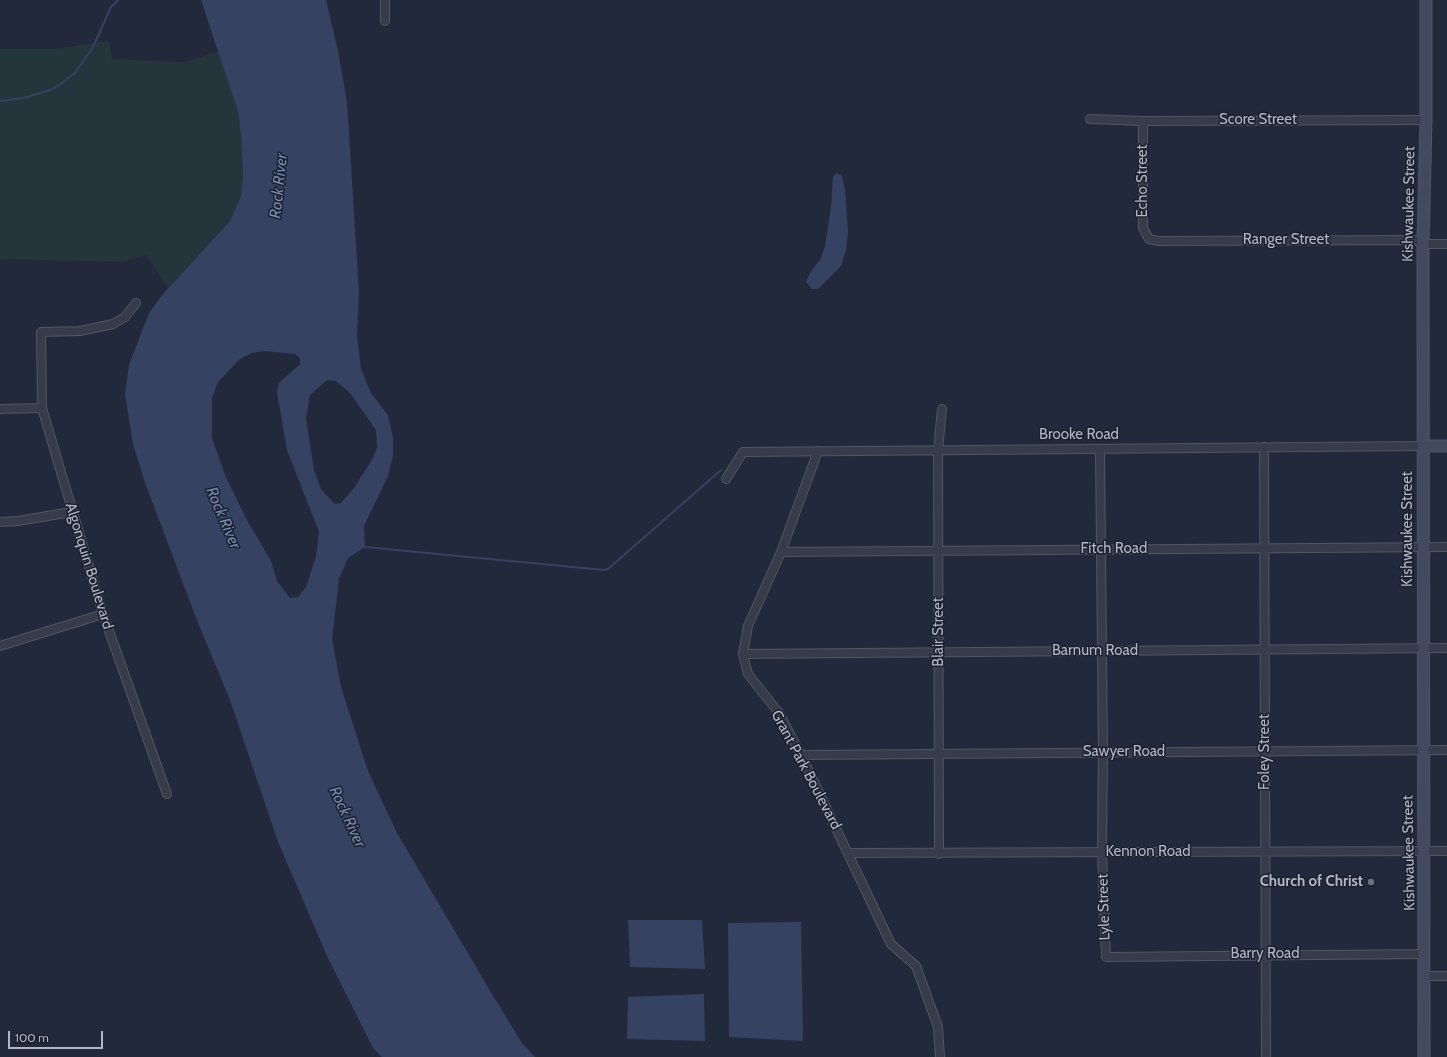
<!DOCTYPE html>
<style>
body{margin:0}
#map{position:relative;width:1447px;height:1057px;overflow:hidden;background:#22293a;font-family:Cabin,sans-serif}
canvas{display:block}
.scale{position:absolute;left:8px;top:1031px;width:95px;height:18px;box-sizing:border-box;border:2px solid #b1b6c6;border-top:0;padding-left:5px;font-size:12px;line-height:14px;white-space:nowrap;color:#b1b6c6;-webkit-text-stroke:3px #1b212f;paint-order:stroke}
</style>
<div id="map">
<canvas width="1447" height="1057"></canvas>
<div class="scale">100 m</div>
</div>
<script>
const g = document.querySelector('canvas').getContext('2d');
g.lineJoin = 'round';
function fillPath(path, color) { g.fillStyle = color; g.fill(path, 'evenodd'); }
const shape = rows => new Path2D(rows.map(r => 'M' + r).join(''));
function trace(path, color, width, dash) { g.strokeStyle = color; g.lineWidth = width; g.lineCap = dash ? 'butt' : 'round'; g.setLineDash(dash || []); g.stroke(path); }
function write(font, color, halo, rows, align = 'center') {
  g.font = font + ' Cabin,sans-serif'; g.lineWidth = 3; g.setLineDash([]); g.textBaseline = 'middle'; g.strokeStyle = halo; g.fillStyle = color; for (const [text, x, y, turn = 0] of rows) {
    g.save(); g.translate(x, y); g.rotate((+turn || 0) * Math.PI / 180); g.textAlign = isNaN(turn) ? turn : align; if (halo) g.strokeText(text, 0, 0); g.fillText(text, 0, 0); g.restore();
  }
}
const green = shape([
 [109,41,112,59,185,62,219,51,238,112,241,134,243,176,241,196,230,221,168,288,146,255,122,262,0,259,0,49,53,49]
]);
const water = shape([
 [201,0,326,0,338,51,347,102,359,292,357,335,361,369,371,393,388,415,393,438,393,455,388,476,364,526,365,547,348,558,339,579,332,639,341,687,368,771,397,833,492,994,522,1043,535,1057,382,1057,373,1048,327,956,278,842,230,700,198,623,144,480,133,444,125,394,129,365,149,313,162,295,230,221,241,196,243,176,241,134,238,112],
 [264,351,295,354,300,358,300,364,279,383,277,392,287,450,319,532,316,556,306,587,298,597,290,598,277,581,271,561,247,520,225,475,212,438,212,398,218,382,240,359,252,353],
 [327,380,336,381,350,393,376,430,377,447,373,458,354,488,341,503,335,504,321,489,314,470,306,419,310,395],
 [837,173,842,176,845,190,848,231,846,250,841,266,818,289,812,289,806,282,810,273,821,258,825,246,831,207,833,177],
 [628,920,702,920,705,969,630,967],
 [801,922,803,1041,729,1037,728,923],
 [704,994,705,1041,627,1039,628,997]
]);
const stream = shape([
 [0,101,23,98,50,90,58,86,75,73,93,47,111,7,118,0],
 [365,547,604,570,608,569,721,470]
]);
const street = shape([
 [385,21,385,0],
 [1090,119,1143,121,1426,120],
 [1143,121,1143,228,1149,239,1159,241,1415,240,1423,244,1447,244],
 [136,303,125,317,113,324,80,331,41,332,42,408,103,614,167,794],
 [0,409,42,408],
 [1264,447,1266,1057],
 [1100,450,1103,752,1102,852,1106,957,1425,954],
 [818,451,781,552,748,626,743,654,748,674,779,713,801,755,891,944,916,966,938,1027,940,1057],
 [726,479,743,452,1423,446],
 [0,522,18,521,71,512],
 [781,552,1447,547],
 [0,646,103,614],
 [743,654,1447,648],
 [801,755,1447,750],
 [849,853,1447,851],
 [939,854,938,450,942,409],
 [1425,976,1447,976]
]);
const secondary = shape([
 [1423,446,1447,446],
 [1424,1057,1423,244,1426,120,1426,0]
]);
const markers = [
 [1371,882,4,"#6b7280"]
];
const streetNames = [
 ["Score Street",1258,120],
 ["Echo Street",1143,181,-90],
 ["Kishwaukee Street",1409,204,-89],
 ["Ranger Street",1286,240],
 ["Brooke Road",1079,435],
 ["Kishwaukee Street",1408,529,-90],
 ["Fitch Road",1114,549],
 ["Algonquin Boulevard",89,566,73],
 ["Blair Street",939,632,-90],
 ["Barnum Road",1095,651],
 ["Sawyer Road",1124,752],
 ["Foley Street",1265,752,-90],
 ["Grant Park Boulevard",806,770,62],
 ["Kennon Road",1148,852],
 ["Kishwaukee Street",1409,853,-91],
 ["Lyle Street",1104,907,-92],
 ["Barry Road",1265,954]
];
const poiNames = [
 ["Church of Christ",1363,882]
];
const waterNames = [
 ["Rock River",279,186,-84],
 ["Rock River",223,518,67],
 ["Rock River",347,817,65]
];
fillPath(green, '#24353b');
fillPath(water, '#364261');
trace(stream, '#364261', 2);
trace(street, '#515665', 10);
trace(secondary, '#515665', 13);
trace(street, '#363c4a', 8);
trace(secondary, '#444a5d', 11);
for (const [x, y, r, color] of markers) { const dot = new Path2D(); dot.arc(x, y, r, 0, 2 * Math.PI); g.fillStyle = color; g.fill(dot); trace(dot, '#1b212f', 1.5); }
write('15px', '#b1b6c6', '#1b212f', streetNames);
write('bold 15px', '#b1b6c6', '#1b212f', poiNames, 'right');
write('italic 16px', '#7988ae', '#1b212f', waterNames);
</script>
